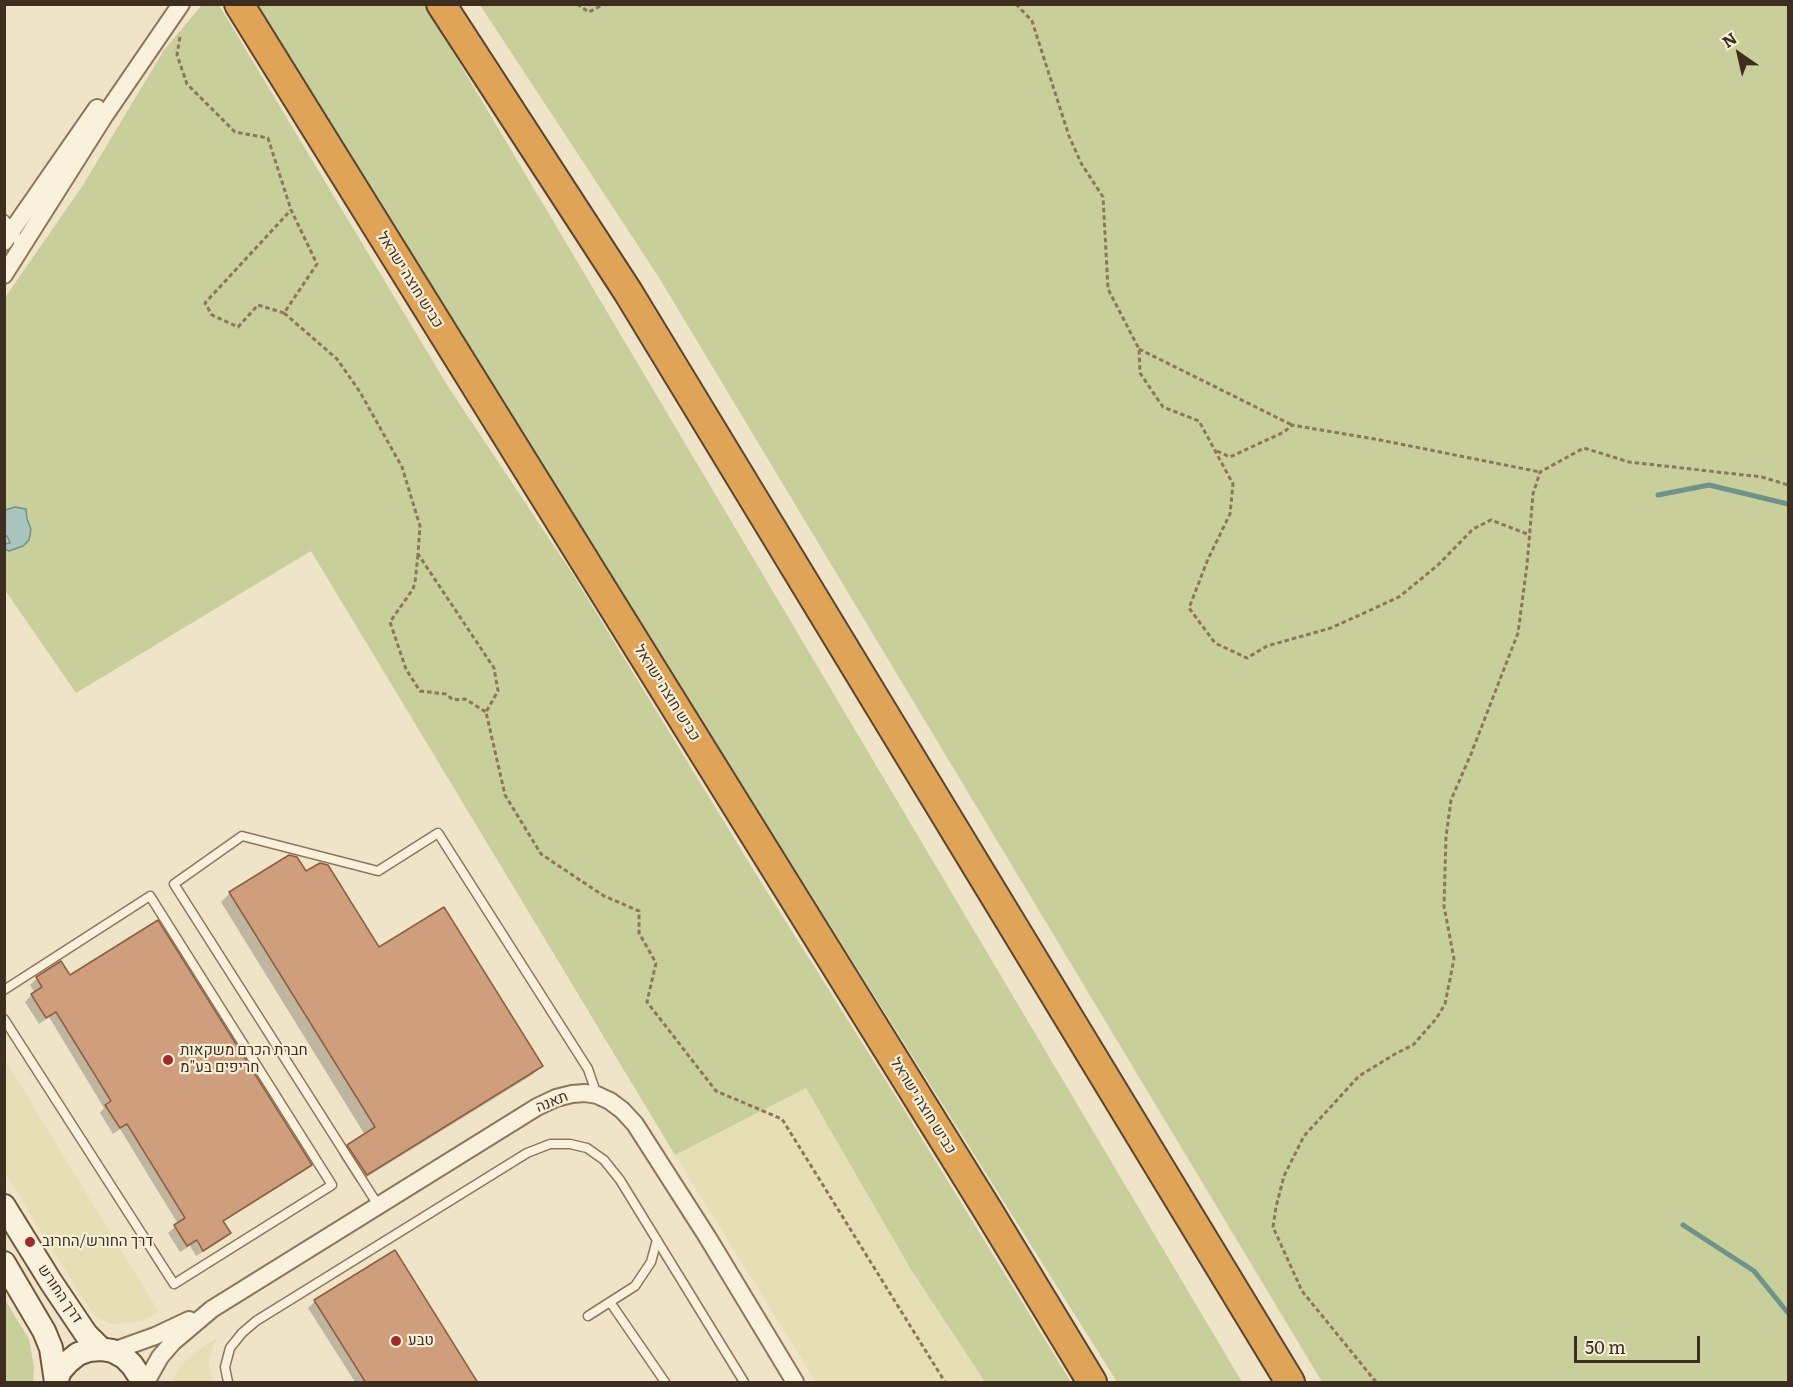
<!DOCTYPE html>
<meta charset="utf-8">
<style>
body{margin:0}
#map{position:relative;width:1793px;height:1387px;overflow:hidden;background:#f0e4c8;font-family:Literata,serif}
canvas{display:block}
.frame{position:absolute;inset:0;border:6px solid #3d2e20;pointer-events:none}
.north{position:absolute;left:1709px;top:24px;width:60px;height:60px;-webkit-text-stroke:4px #f7eed8;paint-order:stroke;rotate:326deg;font-size:16px;font-weight:700;line-height:24px;text-align:center;color:#3d2e20}
.north::after{content:'';display:block;margin:auto;width:21px;height:27px;background:#3d2e20;clip-path:polygon(50% 0,100% 100%,50% 72%,0 100%)}
.scale{position:absolute;left:1574px;top:1336px;width:126px;height:27px;box-sizing:border-box;border:3px solid #3d2e20;border-top:0;padding-left:8px;font-size:18px;line-height:21px;white-space:nowrap;color:#3d2e20;-webkit-text-stroke:4px #f7eed8;paint-order:stroke}
</style>
<div id="map">
<canvas width="1793" height="1387"></canvas>
<div class="frame"></div>
<div class="north">N</div>
<div class="scale">50 m</div>
</div>
<script>
const g = document.querySelector('canvas').getContext('2d');
g.lineJoin = 'round';
function fillPath(path, color) { g.fillStyle = color; g.fill(path, 'evenodd'); }
const shape = rows => new Path2D(rows.map(r => 'M' + r).join(''));
function trace(path, color, width, dash) { g.strokeStyle = color; g.lineWidth = width; g.lineCap = dash ? 'butt' : 'round'; g.setLineDash(dash || []); g.stroke(path); }
function write(font, color, halo, rows, align = 'center') {
  g.font = font + ' Literata,Heebo,serif'; g.lineWidth = 4.5; g.setLineDash([]); g.textBaseline = 'middle'; g.strokeStyle = halo; g.fillStyle = color; for (const [text, x, y, turn = 0] of rows) {
    g.save(); g.translate(x, y); g.rotate((+turn || 0) * Math.PI / 180); g.textAlign = isNaN(turn) ? turn : align; if (halo) g.strokeText(text, 0, 0); g.fillText(text, 0, 0); g.restore();
  }
}
const farmland = shape([
 [5,1060,159,1312,142,1321,124,1323,110,1324,97,1317,85,1302,5,1173],
 [806,1088,910,1268,985,1382,816,1382,675,1155],
 [218,1337,213,1347,209,1364,212,1379,214,1382,172,1382,181,1365,193,1354]
]);
const green = shape([
 [202,5,219,5,449,388,572,573,756,874,903,1108,1071,1382,985,1382,910,1268,806,1088,675,1155,311,551,76,693,5,590,4,299,83,185,164,50],
 [252,5,425,5,1242,1382,1117,1382],
 [480,5,1788,5,1788,1382,1322,1382,658,276],
 [4,1298,29,1339,34,1367,33,1382,5,1382]
]);
const water = shape([
 [15,507,26,509,27,519,31,529,29,540,23,546,9,551,5,549,5,544,10,543,7,536,5,536,5,510,15,507]
]);
const shadow = shape([
 [306,873,378,949,541,1066,532,1075,357,1183,339,1155,348,1146,365,1135,221,902,230,893],
 [61,963,69,977,310,1165,303,1172,222,1222,229,1233,222,1240,196,1256,190,1246,180,1252,168,1233,178,1224,120,1129,113,1134,100,1113,104,1108,49,1017,39,1024,25,1002,34,992,30,985,37,978],
 [315,1301,476,1382,355,1382,308,1308]
]);
const stream = shape([
 [1658,495,1709,485,1788,504],
 [1683,1225,1754,1271,1788,1313]
]);
const building = shape([
 [289,855,297,857,306,871,320,863,328,865,379,947,444,907,543,1066,367,1175,347,1145,375,1127,229,892,289,855],
 [158,920,312,1165,223,1221,231,1233,203,1251,197,1240,187,1246,174,1225,185,1218,127,1124,120,1128,105,1105,111,1101,56,1012,46,1018,31,994,42,987,36,977,61,961,70,975,158,920],
 [395,1250,478,1383,366,1383,314,1300,395,1250]
]);
const path = shape([
 [577,4,589,12,604,4],
 [1016,4,1032,21,1069,136,1081,163,1103,197,1108,289,1139,349,1140,373,1163,407,1199,421,1233,484,1230,514,1208,559,1189,608,1215,643,1247,658,1267,646,1331,628,1399,597,1438,565,1473,529,1491,520,1530,535],
 [180,37,177,55,187,84,235,132,268,138,291,210,317,264,284,313,337,359,360,392,402,467,420,526,418,554,494,668,498,691,486,712,505,795,541,854,604,896,639,911,639,933,656,963,647,1002,716,1091,782,1119,945,1382],
 [284,313,258,305,238,327,212,315,205,303,291,210],
 [1139,349,1292,425],
 [1217,451,1230,457,1284,432,1292,425,1375,439,1540,472],
 [418,555,415,582,413,589,390,622,406,669,420,691,446,694,453,700,465,699,486,712],
 [1376,1382,1302,1291,1273,1227,1276,1207,1284,1176,1304,1136,1359,1076,1395,1054,1413,1045,1436,1019,1445,1004,1454,959,1444,906,1446,837,1451,800,1471,754,1518,633,1527,565,1533,494,1540,472,1584,448,1629,462,1762,477,1788,485]
]);
const lane = shape([
 [4,219,14,230,21,250],
 [4,990,150,896,332,1185,174,1284,4,1019],
 [378,1205,174,884,242,836,378,871,438,833,588,1069,597,1095],
 [610,1302,665,1382],
 [588,1316,635,1286,651,1262,657,1240],
 [228,1382,225,1367,230,1348,242,1333,256,1321,527,1153,550,1144,570,1144,587,1148,604,1160,620,1180,744,1382]
]);
const street = shape([
 [4,242,97,108],
 [4,275,105,115,181,4],
 [113,1351,155,1336,189,1320],
 [146,1382,160,1357,173,1342,212,1309,537,1107,556,1098,572,1094,585,1093,597,1095,610,1101,622,1110,635,1124,708,1238,795,1382]
]);
const secondary = shape([
 [4,1206,51,1282,86,1334,101,1349],
 [4,1263,44,1331,51,1348,56,1382],
 [56,1382,60,1371,68,1362,78,1354,89,1350,101,1349,113,1351,124,1357,132,1365,140,1377,142,1382]
]);
const highway = shape([
 [239,4,987,1209,1092,1382],
 [441,4,628,292,1290,1382]
]);
const markers = [
 [168,1060,6,"#9e2a2b"],
 [30,1242,6,"#9e2a2b"],
 [396,1341,6,"#9e2a2b"]
];
const streetNames = [
 ["כביש חוצה ישראל",410,280,58],
 ["כביש חוצה ישראל",667,693,58],
 ["תאנה",552,1102,-22],
 ["כביש חוצה ישראל",923,1106,58],
 ["דרך החורש",60,1294,56]
];
const poiNames = [
 ["חברת הכרם משקאות",180,1051],
 ["חריפים בע\"מ",180,1068],
 ["דרך החורש/החרוב",42,1242],
 ["טבע",408,1341]
];
fillPath(farmland, '#e6deb5');
fillPath(green, '#c9cf9b');
fillPath(water, '#a9c4bc');
trace(water, '#6f938a', 1.5);
fillPath(shadow, '#0003');
trace(stream, '#6f938a', 5);
fillPath(building, '#cf9f7d');
trace(building, '#8d5f41', 1.5);
trace(lane, '#8d765c', 11);
trace(street, '#8d765c', 20);
trace(secondary, '#6f573f', 26);
trace(highway, '#5b4430', 32);
trace(path, '#8d765c', 3, [4.5, 3]);
trace(lane, '#faf1dc', 8);
trace(street, '#faf1dc', 16);
trace(secondary, '#faf1dc', 22);
trace(highway, '#e0a458', 28);
for (const [x, y, r, color] of markers) { const dot = new Path2D(); dot.arc(x, y, r, 0, 2 * Math.PI); g.fillStyle = color; g.fill(dot); trace(dot, '#f7eed8', 2); }
write('15px', '#3d2e20', '#f7eed8', streetNames);
write('15px', '#3d2e20', '#f7eed8', poiNames, 'left');
</script>
